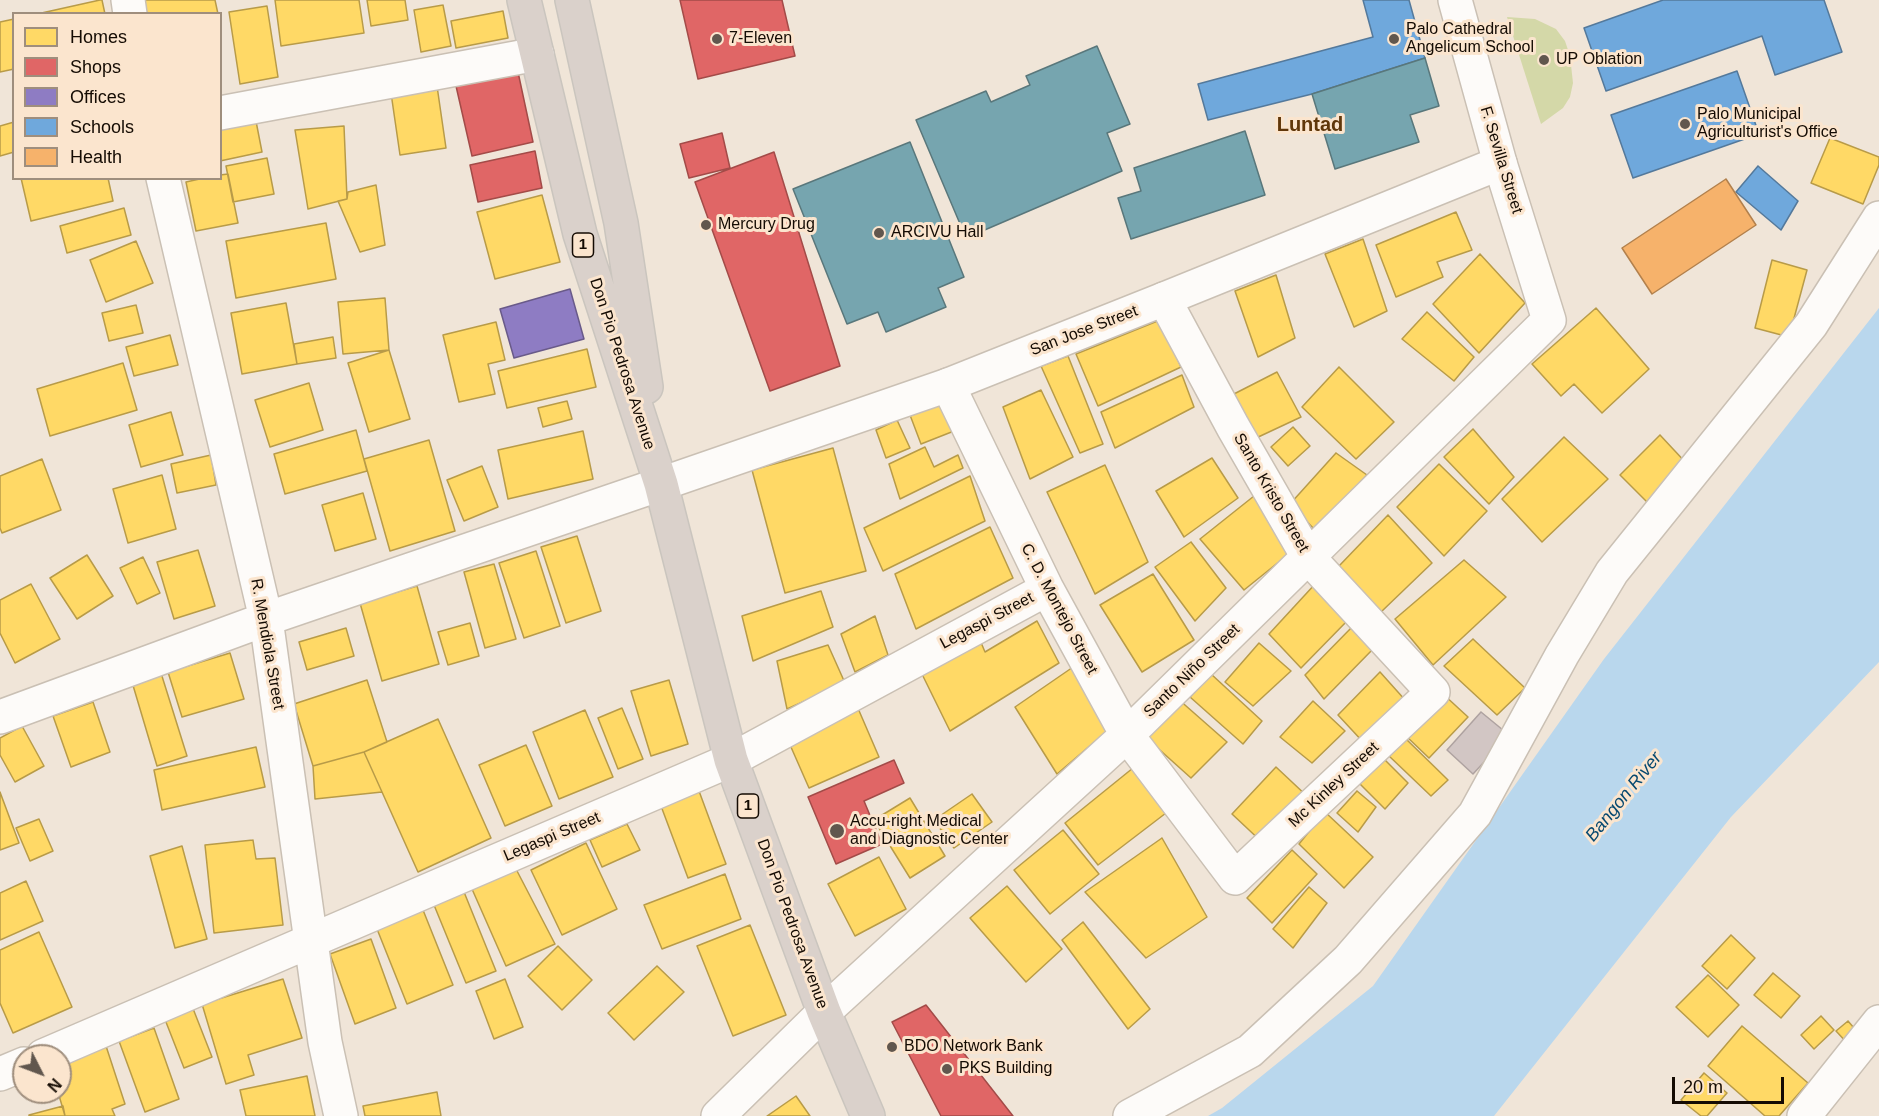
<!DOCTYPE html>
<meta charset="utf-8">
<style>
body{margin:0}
#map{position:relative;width:1879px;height:1116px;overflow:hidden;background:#f0e5d8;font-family:Arial,sans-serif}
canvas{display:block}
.legend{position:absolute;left:12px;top:12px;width:210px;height:168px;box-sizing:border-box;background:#fbe5ce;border:2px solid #9f8e7d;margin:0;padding:8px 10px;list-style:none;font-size:18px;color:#140b03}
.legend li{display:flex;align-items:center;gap:12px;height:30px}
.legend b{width:30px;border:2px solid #9f8e7d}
.north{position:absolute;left:12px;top:1044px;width:60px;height:60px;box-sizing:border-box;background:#fbe5ce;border:2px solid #9f8e7d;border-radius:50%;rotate:132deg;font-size:16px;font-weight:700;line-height:24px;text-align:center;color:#140b03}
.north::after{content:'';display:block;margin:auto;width:21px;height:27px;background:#61574e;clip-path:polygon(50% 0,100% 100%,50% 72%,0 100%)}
.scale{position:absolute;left:1672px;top:1077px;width:112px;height:27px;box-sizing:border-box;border:3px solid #140b03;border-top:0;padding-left:8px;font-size:18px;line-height:21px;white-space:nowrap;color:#140b03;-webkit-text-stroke:4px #fbe5ce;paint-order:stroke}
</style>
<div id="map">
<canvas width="1879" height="1116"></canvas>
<ul class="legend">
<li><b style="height:16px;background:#ffd966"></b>Homes</li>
<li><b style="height:16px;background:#e06666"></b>Shops</li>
<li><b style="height:16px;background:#8e7cc3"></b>Offices</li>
<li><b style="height:16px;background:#6fa8dc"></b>Schools</li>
<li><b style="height:16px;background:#f6b26b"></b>Health</li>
</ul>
<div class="north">N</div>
<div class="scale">20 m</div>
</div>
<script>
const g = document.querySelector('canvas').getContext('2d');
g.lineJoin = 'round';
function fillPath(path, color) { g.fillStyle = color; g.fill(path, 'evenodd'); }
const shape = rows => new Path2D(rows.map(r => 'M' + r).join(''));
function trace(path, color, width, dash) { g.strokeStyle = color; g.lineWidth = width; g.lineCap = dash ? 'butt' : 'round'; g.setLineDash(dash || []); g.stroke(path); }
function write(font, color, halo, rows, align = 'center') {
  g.font = font + ' Arial,sans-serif'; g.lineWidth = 6; g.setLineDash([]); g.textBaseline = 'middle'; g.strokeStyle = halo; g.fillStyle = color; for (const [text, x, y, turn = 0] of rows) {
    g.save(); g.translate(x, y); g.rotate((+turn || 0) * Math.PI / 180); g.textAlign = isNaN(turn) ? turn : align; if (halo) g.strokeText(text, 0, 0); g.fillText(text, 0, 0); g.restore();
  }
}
const green = shape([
 [1507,17,1535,19,1556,29,1565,41,1570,56,1573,83,1570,97,1563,108,1541,124]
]);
const water = shape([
 [1879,308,1879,662,1731,817,1494,1116,1208,1116,1222,1108,1373,986,1604,659]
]);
const homes = shape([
 [102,0,105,14,37,14,100,0,102,0],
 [144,0,215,0,218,14,147,14,144,0],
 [275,0,359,0,364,33,281,46,275,0],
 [367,0,405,0,408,20,371,26,367,0],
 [443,5,451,46,421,52,414,10,443,5],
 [267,6,278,77,240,84,229,12,267,6],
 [503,11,508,38,456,48,451,21,503,11],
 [14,19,14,69,0,72,0,22,14,19],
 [437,86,446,148,400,155,391,93,437,86],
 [255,116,262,152,220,161,220,124,255,116],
 [14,122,14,152,0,156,0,126,14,122],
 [344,126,347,199,308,209,295,130,344,126],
 [1830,138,1879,157,1879,165,1863,204,1811,183,1830,138],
 [267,158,274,194,233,202,226,166,267,158],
 [228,174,238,223,196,231,186,182,204,178,220,178,220,175,228,174],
 [21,178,108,178,113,201,31,221,21,178],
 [376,185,385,245,360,252,338,201,347,199,348,192,376,185],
 [542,195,560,262,495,279,477,212,542,195],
 [124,208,131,235,67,253,60,226,124,208],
 [1456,212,1472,250,1437,262,1443,277,1396,297,1376,245,1456,212],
 [326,223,336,279,236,298,226,241,326,223],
 [1363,239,1387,311,1354,327,1325,254,1363,239],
 [136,241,153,283,106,302,90,260,136,241],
 [1480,254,1525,303,1479,353,1433,304,1480,254],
 [1772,260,1807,270,1789,337,1755,328,1772,260],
 [1276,275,1295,338,1258,357,1235,291,1276,275],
 [385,298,389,350,343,354,338,302,385,298],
 [286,303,297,364,242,374,231,313,286,303],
 [136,305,143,333,109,341,102,313,136,305],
 [1596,308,1649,369,1602,413,1574,384,1561,396,1532,364,1596,308],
 [1427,312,1474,357,1454,381,1402,339,1427,312],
 [1160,320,1181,367,1098,406,1076,354,1160,320],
 [496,322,505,360,488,364,495,394,459,402,443,335,496,322],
 [170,335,178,365,134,376,126,347,170,335],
 [333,337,336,358,297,364,294,344,333,337],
 [587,349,596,387,507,408,498,371,587,349],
 [389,350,410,419,369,432,348,363,389,350],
 [1068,356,1103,444,1080,453,1041,366,1068,356],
 [123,363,137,410,50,436,37,389,123,363],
 [1339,367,1394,422,1356,459,1302,407,1339,367],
 [1277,372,1301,417,1254,439,1230,396,1277,372],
 [1182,375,1194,407,1115,448,1101,412,1182,375],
 [309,383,323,430,270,447,255,400,309,383],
 [1041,390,1073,457,1030,479,1003,407,1041,390],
 [567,401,572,419,543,427,538,408,567,401],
 [943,401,954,431,921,444,910,415,943,401],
 [171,412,183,455,141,467,129,425,171,412],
 [897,420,910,448,886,458,876,430,897,420],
 [1293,427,1310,446,1288,466,1271,447,1293,427],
 [1473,429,1514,477,1489,504,1444,457,1473,429],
 [356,430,367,471,285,494,274,454,356,430],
 [583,431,593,479,508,499,498,450,583,431],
 [1660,435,1688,465,1649,504,1620,475,1660,435],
 [1564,437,1608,479,1542,542,1502,499,1564,437],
 [429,440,455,531,390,551,364,459,429,440],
 [925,447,934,467,958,455,963,468,900,499,889,464,925,447],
 [833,448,866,571,785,593,752,470,833,448],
 [1336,453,1367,475,1316,531,1290,504,1336,453],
 [211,455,216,485,177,493,171,464,211,455],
 [1212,458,1238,498,1184,537,1156,491,1212,458],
 [42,459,61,510,2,533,0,528,0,476,42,459],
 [1439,464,1487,511,1444,556,1397,507,1439,464],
 [1105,465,1148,562,1095,594,1047,492,1105,465],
 [482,466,498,507,464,521,447,480,482,466],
 [162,475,176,529,128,543,113,489,162,475],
 [970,476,985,521,883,571,864,528,970,476],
 [363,493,376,539,335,551,322,505,363,493],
 [1254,496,1290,553,1244,590,1200,539,1254,496],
 [1388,515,1432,563,1381,612,1339,566,1388,515],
 [990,527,1013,578,916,629,895,574,990,527],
 [577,536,601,611,566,623,541,547,577,536],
 [1191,542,1226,588,1195,621,1155,567,1191,542],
 [198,550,215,606,174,619,157,562,198,550],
 [536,551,560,626,524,638,499,563,536,551],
 [87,555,113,596,77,619,50,578,87,555],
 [143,557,160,593,137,604,120,568,143,557],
 [1464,560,1506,597,1433,665,1395,619,1464,560],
 [494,564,516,639,485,648,464,572,494,564],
 [1153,574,1194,640,1142,672,1100,605,1153,574],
 [1316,583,1348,620,1301,668,1269,634,1316,583],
 [31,584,60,639,15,663,0,633,0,600,31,584],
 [417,586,439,664,382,681,360,603,417,586],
 [821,591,833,627,753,661,742,616,821,591],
 [875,616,888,655,855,672,841,634,875,616],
 [1037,621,1059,663,950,731,918,666,977,633,985,652,1037,621],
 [470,623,479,656,448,665,438,632,470,623],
 [1353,626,1374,648,1324,699,1305,675,1353,626],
 [346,628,354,656,307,670,299,642,346,628],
 [1473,639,1525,688,1497,715,1444,666,1473,639],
 [1259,643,1291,671,1253,706,1225,682,1259,643],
 [828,645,845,683,787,709,777,661,828,645],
 [230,653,244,699,182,717,168,672,230,653],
 [1076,665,1112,727,1057,774,1015,707,1076,665],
 [1380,672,1406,701,1364,743,1338,715,1380,672],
 [161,673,187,756,157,766,132,682,161,673],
 [1211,674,1262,721,1243,744,1190,697,1211,674],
 [367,680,387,742,364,752,313,766,294,704,367,680],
 [669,680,688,744,651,756,631,691,669,680],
 [1443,694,1468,717,1429,758,1404,734,1443,694],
 [1177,698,1227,742,1191,778,1142,734,1177,698],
 [1313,701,1345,731,1312,763,1280,737,1313,701],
 [93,702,110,752,71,767,53,716,93,702],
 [857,706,879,757,809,788,787,738,857,706],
 [622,708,643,759,618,769,598,718,622,708],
 [585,710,613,777,559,799,533,732,585,710],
 [438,719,491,838,418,872,364,752,438,719],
 [22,726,44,766,15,782,0,755,0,738,22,726],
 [1405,738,1448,780,1431,796,1388,755,1405,738],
 [526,745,552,806,505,826,479,765,526,745],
 [256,747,265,787,162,810,154,770,256,747],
 [364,752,382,792,315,799,313,766,364,752],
 [1382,757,1408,783,1385,809,1356,780,1382,757],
 [1276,767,1309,798,1265,845,1232,814,1276,767],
 [1133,768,1166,813,1098,865,1065,823,1133,768],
 [699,791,726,864,688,878,661,806,699,791],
 [1357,791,1376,807,1358,832,1337,813,1357,791],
 [0,792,19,843,0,850,0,792],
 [972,794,992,822,954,848,934,820,972,794],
 [910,798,945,856,910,878,874,820,910,798],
 [1325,812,1373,857,1344,888,1299,844,1325,812],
 [39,819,53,851,30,861,16,828,39,819],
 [627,824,640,850,602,867,590,840,627,824],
 [1063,830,1099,874,1050,914,1014,870,1063,830],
 [1162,838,1207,917,1146,958,1085,892,1162,838],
 [253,840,256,859,275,858,283,925,214,933,205,845,253,840],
 [586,843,617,909,562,935,531,870,586,843],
 [182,846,207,939,175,948,150,856,182,846],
 [1292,850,1317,874,1272,923,1247,898,1292,850],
 [879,857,906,909,855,936,828,884,879,857],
 [516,869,555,944,506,966,472,889,516,869],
 [725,874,741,919,662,949,644,905,725,874],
 [26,881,43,921,0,940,0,893,26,881],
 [1007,886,1062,949,1026,982,970,918,1007,886],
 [1309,887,1327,903,1293,948,1273,929,1309,887],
 [464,892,496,971,466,983,434,905,464,892],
 [423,910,453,985,407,1004,377,929,423,910],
 [1083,922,1150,1009,1128,1029,1062,940,1083,922],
 [750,925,786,1015,733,1036,697,946,750,925],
 [39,932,72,1007,13,1033,0,1003,0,950,39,932],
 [1731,935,1755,958,1727,989,1702,966,1731,935],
 [371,939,396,1008,355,1024,330,954,371,939],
 [558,946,592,980,562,1010,528,976,558,946],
 [657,966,684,992,634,1040,608,1013,657,966],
 [1773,973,1800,996,1781,1018,1754,995,1773,973],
 [1708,975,1739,1005,1708,1037,1676,1007,1708,975],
 [283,979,302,1038,248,1055,254,1075,226,1084,202,1004,283,979],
 [505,979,523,1027,494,1039,476,991,505,979],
 [192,1006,212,1057,184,1068,164,1017,192,1006],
 [1821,1016,1834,1030,1814,1049,1801,1035,1821,1016],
 [1848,1021,1860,1035,1849,1045,1836,1031,1848,1021],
 [1742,1026,1808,1083,1779,1116,1765,1116,1708,1066,1742,1026],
 [154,1028,179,1099,145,1112,119,1041,154,1028],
 [106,1046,125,1104,112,1109,115,1116,65,1116,58,1092,60,1092,60,1061,106,1046],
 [1704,1073,1727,1093,1707,1116,1701,1116,1681,1100,1704,1073],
 [307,1076,315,1116,246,1116,240,1090,307,1076],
 [437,1092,441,1116,365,1116,363,1106,437,1092],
 [796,1096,810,1116,767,1116,796,1096],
 [63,1106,65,1116,29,1116,29,1115,63,1106]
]);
const shops = shape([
 [680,0,782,0,795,56,698,79,680,0],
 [518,72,533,142,472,156,456,86,518,72],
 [722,133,730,168,689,178,680,144,722,133],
 [535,151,542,188,478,202,470,165,535,151],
 [774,152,840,366,770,391,695,182,774,152],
 [894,760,904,783,864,801,882,844,836,864,808,797,894,760],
 [926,1005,1013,1116,941,1116,892,1022,926,1005]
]);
const offices = shape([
 [570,289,584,339,514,358,500,309,570,289]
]);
const schools = shape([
 [1363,0,1409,0,1425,58,1312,94,1208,120,1198,84,1373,37,1363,0],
 [1663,0,1824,0,1842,52,1775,75,1762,36,1606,91,1584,28,1663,0],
 [1737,71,1759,134,1633,178,1611,115,1737,71],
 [1758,166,1798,201,1781,230,1736,192,1758,166]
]);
const health = shape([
 [1726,179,1756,225,1652,294,1622,248,1726,179]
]);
const public = shape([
 [1097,46,1130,124,1107,133,1122,171,966,238,916,120,986,91,991,102,1030,85,1026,76,1097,46],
 [1425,58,1439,106,1410,115,1419,142,1335,169,1312,94,1425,58],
 [1245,131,1265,195,1131,239,1118,198,1141,191,1134,168,1245,131],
 [910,142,964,277,938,288,946,307,886,332,878,312,847,324,793,189,910,142]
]);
const building = shape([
 [1481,712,1509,735,1473,774,1447,750,1481,712]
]);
const street = shape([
 [128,0,130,14],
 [220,113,537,54],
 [163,178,266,619,325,1042,341,1116],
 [948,385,1047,589,1127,735,1235,878,1433,692,1308,557,1233,427,1164,299],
 [0,717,266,619,661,484],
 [43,1056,731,760,1047,589],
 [0,1074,24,1064],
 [718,1116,824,1012,1127,735,1549,320,1500,163],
 [1130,1116,1250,1051,1348,960,1475,814,1562,655,1612,572,1811,325,1879,218]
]);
const secondary = shape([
 [661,484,948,385,1164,299,1500,163,1455,0],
 [1804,1116,1879,1022]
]);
const highway = shape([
 [524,0,580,234,661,484,731,760,824,1012,868,1116],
 [572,0,621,223,646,387]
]);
const markers = [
 [717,39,6,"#61574e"],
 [1394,39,6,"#61574e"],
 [1544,60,6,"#61574e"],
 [1685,124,6,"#61574e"],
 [706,225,6,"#61574e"],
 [879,233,6,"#61574e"],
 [837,831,8,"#61574e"],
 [892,1047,6,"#61574e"],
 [947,1069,6,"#61574e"]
];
const shields = [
 [583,245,21],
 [748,806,21]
];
const shieldNames = [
 ["1",583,245],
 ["1",748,806]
];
const poiNames = [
 ["Palo Cathedral",1406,30],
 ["Angelicum School",1406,48],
 ["7-Eleven",729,39],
 ["UP Oblation",1556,60],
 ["Palo Municipal",1697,115],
 ["Agriculturist's Office",1697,133],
 ["Mercury Drug",718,225],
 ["ARCIVU Hall",891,233],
 ["Accu-right Medical",850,822],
 ["and Diagnostic Center",850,840],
 ["BDO Network Bank",904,1047],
 ["PKS Building",959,1069]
];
const streetNames = [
 ["F. Sevilla Street",1501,160,73],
 ["San Jose Street",1084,331,-21],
 ["Don Pio Pedrosa Avenue",622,364,72],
 ["Santo Kristo Street",1271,493,60],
 ["C. D. Montejo Street",1059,609,62],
 ["Legaspi Street",987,621,-28],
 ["R. Mendiola Street",267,644,80],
 ["Santo Niño Street",1192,671,-44],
 ["Mc Kinley Street",1334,785,-43],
 ["Legaspi Street",552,837,-23],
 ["Don Pio Pedrosa Avenue",792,924,70]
];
const waterNames = [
 ["Bangon River",1624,797,-51]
];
const quarterNames = [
 ["Luntad",1310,125]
];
fillPath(green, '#d4d8a8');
fillPath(water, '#b9d7ed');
fillPath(homes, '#ffd966');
trace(homes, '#b89b48', 1.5);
fillPath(shops, '#e06666');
trace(shops, '#a34b48', 1.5);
fillPath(offices, '#8e7cc3');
trace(offices, '#695a89', 1.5);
fillPath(schools, '#6fa8dc');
trace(schools, '#54799b', 1.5);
fillPath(health, '#f6b26b');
trace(health, '#b2804c', 1.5);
fillPath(public, '#76a5af');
trace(public, '#59777b', 1.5);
fillPath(building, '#d2c6c4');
trace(building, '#aea2a0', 1.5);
trace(street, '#cac0b4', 36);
trace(secondary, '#cac0b4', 36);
trace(highway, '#cac5be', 36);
trace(street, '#fdfbf9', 33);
trace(secondary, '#fdfbf9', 33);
trace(highway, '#dad1cb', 33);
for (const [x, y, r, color] of markers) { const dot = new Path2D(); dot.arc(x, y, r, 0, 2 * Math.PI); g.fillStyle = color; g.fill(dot); trace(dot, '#fbe5ce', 2); }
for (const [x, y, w] of shields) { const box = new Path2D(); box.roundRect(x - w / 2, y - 12, w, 24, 4.5); g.fillStyle = '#fbe5ce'; g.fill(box); trace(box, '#140b03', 1.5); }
write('bold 15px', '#140b03', null, shieldNames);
write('16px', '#140b03', '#fbe5ce', poiNames, 'left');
write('16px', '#140b03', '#fbe5ce', streetNames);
write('italic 18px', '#074970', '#fbe5ce', waterNames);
write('bold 20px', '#60370a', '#fbe5ce', quarterNames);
</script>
